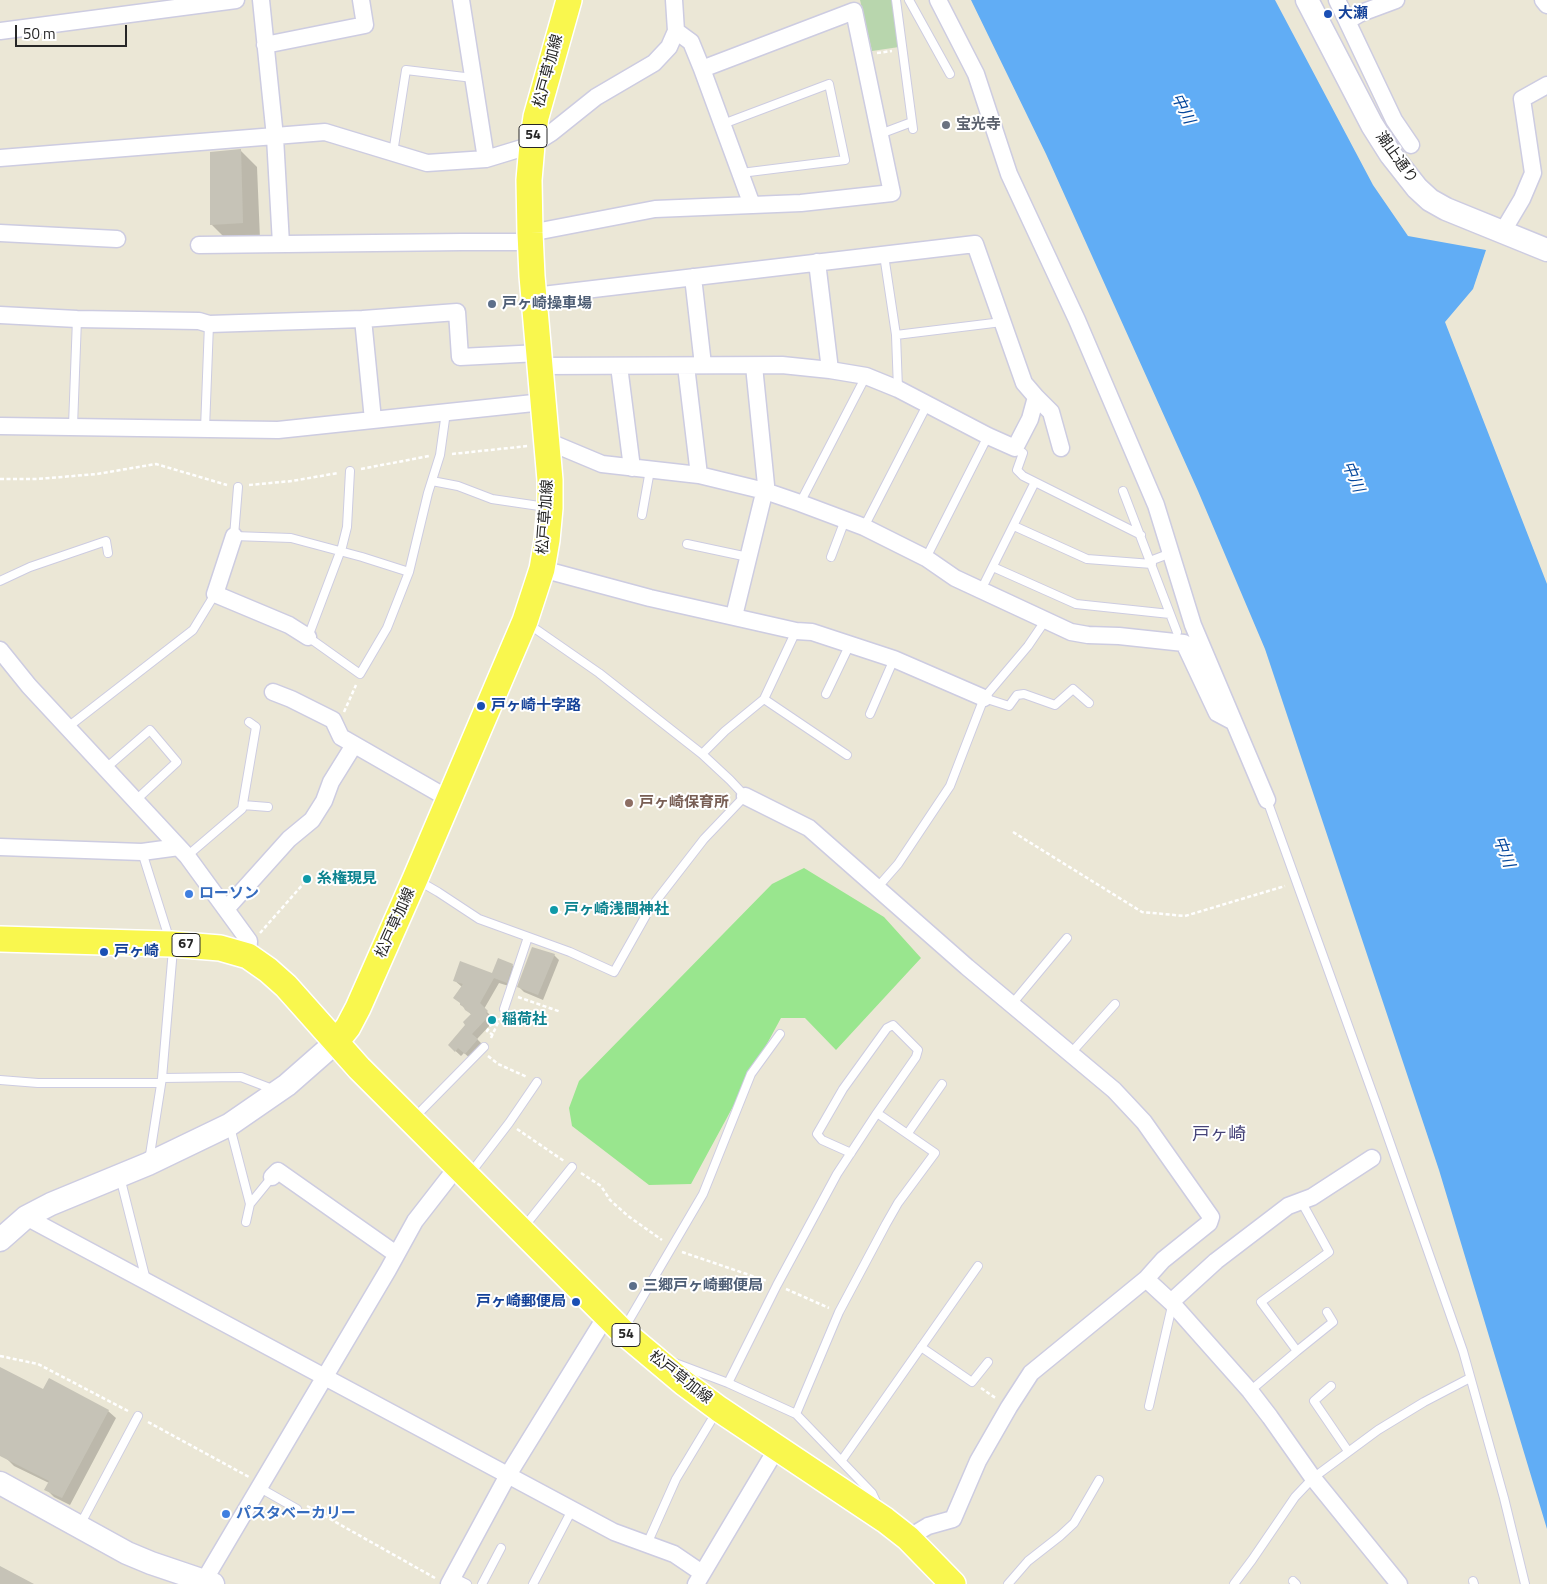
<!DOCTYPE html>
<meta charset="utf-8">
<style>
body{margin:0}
#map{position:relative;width:1547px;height:1584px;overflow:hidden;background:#ebe7d6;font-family:"Titillium Web",sans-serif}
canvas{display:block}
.scale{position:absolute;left:15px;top:25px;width:112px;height:22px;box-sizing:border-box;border:2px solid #272727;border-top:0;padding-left:6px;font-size:15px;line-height:18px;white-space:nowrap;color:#272727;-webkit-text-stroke:4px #fff;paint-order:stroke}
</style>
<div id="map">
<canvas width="1547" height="1584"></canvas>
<div class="scale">50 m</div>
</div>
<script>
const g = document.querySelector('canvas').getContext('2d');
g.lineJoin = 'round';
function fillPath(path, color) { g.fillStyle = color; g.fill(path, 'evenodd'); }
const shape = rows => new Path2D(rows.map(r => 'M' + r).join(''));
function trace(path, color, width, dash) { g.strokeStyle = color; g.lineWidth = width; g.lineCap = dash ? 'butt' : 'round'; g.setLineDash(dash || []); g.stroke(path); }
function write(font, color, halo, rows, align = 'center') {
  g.font = font + ' "Titillium Web","Noto Sans JP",sans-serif'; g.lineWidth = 4; g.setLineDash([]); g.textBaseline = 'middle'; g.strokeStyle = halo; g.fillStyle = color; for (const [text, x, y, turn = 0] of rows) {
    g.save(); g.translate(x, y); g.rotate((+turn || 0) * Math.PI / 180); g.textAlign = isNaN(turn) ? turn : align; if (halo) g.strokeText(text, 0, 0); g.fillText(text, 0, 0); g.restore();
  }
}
const green = shape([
 [804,868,884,917,921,958,836,1050,805,1018,781,1018,691,1184,649,1185,572,1126,569,1108,579,1081,772,884]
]);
const cemetery = shape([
 [860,0,892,0,899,47,872,51]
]);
const water = shape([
 [971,0,1275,0,1373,185,1408,236,1486,250,1473,289,1445,322,1547,584,1547,1529,1439,1170,1265,649,1198,491,1046,154]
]);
const shadow = shape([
 [240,150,257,167,260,239,228,241,211,224],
 [554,955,559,960,543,1000,524,992,519,987],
 [512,965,518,971,512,987,499,983,484,1009,492,1017,490,1019,493,1022,477,1039,483,1045,471,1059,464,1053,461,1056,449,1045,467,1025,472,1015,461,1005,462,987,454,980,493,974],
 [0,1368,43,1391,108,1411,116,1418,70,1505,54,1497,46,1489,49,1483,14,1466,6,1458,0,1445]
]);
const building = shape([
 [241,149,243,223,210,225,210,152],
 [532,947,555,954,538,995,517,987],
 [498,958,513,964,507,983,494,978,480,1003,488,1011,486,1013,489,1016,472,1034,478,1039,465,1054,458,1048,455,1052,448,1045,465,1025,463,1022,471,1014,465,1010,463,1006,460,1005,460,1003,453,998,463,984,453,981,460,961,492,973],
 [0,1367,43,1389,49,1378,109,1410,62,1498,44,1490,49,1481,0,1456],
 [0,1566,34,1584,0,1584]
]);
const path = shape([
 [877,53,892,51],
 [452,454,528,446],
 [361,469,429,456],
 [0,479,37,479,97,474,156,464,227,485],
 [249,485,292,481,338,473],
 [344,712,356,685],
 [1013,832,1142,912,1185,916,1285,886],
 [558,911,562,913],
 [260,933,304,883],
 [518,997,561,1012],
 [492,1023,487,1031,493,1035],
 [491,1038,500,1018],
 [488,1056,498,1064,527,1077],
 [517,1129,564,1161],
 [581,1173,601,1186,610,1200,628,1216,662,1240],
 [682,1252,767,1281],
 [786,1289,829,1308],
 [0,1356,38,1364,128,1411],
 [981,1388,997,1399],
 [148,1422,249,1477],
 [307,1506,435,1578]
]);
const lane = shape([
 [896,0,913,129],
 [909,0,950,74],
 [723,124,829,84,845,160,741,173],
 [880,134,912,122],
 [393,153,406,70,473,78],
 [884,255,896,335,898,389],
 [896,335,1002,322],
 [73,426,77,319],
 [205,429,209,324],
 [1015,448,1023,453,1017,470,1023,476,1141,535],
 [350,471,347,527,342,547,308,637,360,674,387,628,409,572,428,493,440,455,446,412],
 [432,481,458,486,492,499,546,507],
 [238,487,234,536,291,538,362,557,409,572],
 [1123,491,1177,632],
 [800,503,866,376],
 [642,515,650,470],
 [1014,526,1087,559,1152,564],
 [864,527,927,405],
 [687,544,748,557],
 [831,557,845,520],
 [926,558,988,436],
 [1150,561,1171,553],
 [993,567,1076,604,1170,614],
 [0,581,30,567,106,541,108,553],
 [985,582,1035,482],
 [826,694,850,644],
 [984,698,1009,706,1017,695,1024,694,1055,705,1073,689,1089,703],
 [764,699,847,755],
 [870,714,894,659],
 [68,727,193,630,215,594],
 [702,754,725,731,764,699,796,631],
 [106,768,150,730,177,762,136,800],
 [1267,800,1376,1103,1463,1351,1504,1498,1525,1584],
 [243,805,268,807],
 [142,852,170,941],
 [187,856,242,809,256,727,249,722],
 [419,881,438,892,479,919,570,952,614,972,649,910,704,839,745,796,730,780,702,754,599,673,527,623],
 [877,888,898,864,950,786,984,698,1028,646,1045,621],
 [1012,1004,1067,938],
 [504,1009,528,937],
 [1071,1053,1115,1004],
 [162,1078,241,1077,275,1090],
 [0,1080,38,1083,161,1083],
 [414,1118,484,1047],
 [230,1127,250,1204,246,1222],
 [908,1133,942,1084],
 [149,1161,162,1078,173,949],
 [469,1175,509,1123,537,1082],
 [120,1177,146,1280],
 [250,1204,272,1177],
 [524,1227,572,1167],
 [625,1327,703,1194,751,1074,780,1034],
 [921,1347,972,1382,988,1362],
 [1297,1351,1333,1322,1327,1312],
 [675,1363,728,1383,796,1414,872,1493,878,1506],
 [728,1383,777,1285,837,1174,877,1113,916,1057,918,1050,893,1025,887,1028,843,1089,817,1134,822,1140,851,1153],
 [1331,1386,1314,1401,1348,1451],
 [1250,1391,1297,1351,1261,1302,1329,1252,1301,1201],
 [1149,1406,1172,1306],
 [796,1414,839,1312,886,1224,898,1203,935,1153,877,1113],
 [842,1460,978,1266],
 [260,1488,297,1509],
 [80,1525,138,1416],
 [647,1544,676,1479,717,1411],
 [453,1577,467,1584],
 [1293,1581,1296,1584],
 [1473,1581,1474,1584],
 [482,1584,501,1548],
 [533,1584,572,1510],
 [1008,1584,1028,1561,1060,1536,1074,1523,1099,1480],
 [1234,1584,1252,1560,1295,1497,1313,1478,1378,1430,1424,1402,1470,1378]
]);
const street = shape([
 [261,0,275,137,281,244],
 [461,0,486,159],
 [938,0,976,74,1009,174,1077,320,1156,505,1193,625,1267,800],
 [1337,0,1394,120,1411,145],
 [1543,0,1547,5],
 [1347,21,1361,13,1396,0],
 [0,31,236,0],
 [676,31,691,42,702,69,752,205],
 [265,45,365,25,361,0],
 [0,158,325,132,427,163,486,159,532,145,551,133,596,97,654,63,669,47,676,31,674,0],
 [1503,231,1522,199,1533,173,1522,99,1547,85],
 [0,233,117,239],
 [530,233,655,209,801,203,892,193,854,11,702,69],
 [199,245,462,242,530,242],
 [817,262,830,370],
 [693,277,703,365],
 [534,296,975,244,1024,383,1036,397,1030,419,1015,448,988,436,898,389,866,376,830,370,782,365,540,366],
 [0,315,77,319,199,321,209,324,363,319,457,312,460,357,539,353],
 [363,319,373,420],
 [619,366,632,468],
 [686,366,699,475],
 [1036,397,1051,412,1061,448],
 [0,426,278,430,543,402],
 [547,441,602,464,699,475,765,491,800,503,864,527,926,558,955,578,1071,632,1088,635,1119,636,1184,643,1217,713,1234,722],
 [234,536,215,594,289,625,308,637],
 [542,569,650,598,796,631,812,632,894,659,984,698],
 [734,616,766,485,754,366],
 [0,650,29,686,187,856,249,941,248,956],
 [273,692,291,699,333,720,341,737,449,799],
 [745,796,809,828,967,967,1114,1090,1144,1122,1211,1217,1209,1223,1163,1260,1146,1279,1031,1373,1009,1407,978,1461,953,1519,928,1526,908,1538],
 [0,847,142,852,179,847],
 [227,908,289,839,312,820,324,801,331,782,354,745],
 [272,1177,278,1171,396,1254],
 [26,1217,614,1532,674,1554,702,1573],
 [1146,1279,1171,1302,1250,1391,1270,1417,1313,1478,1399,1584],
 [1171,1302,1216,1261,1288,1206,1312,1197,1372,1158],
 [202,1584,388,1270,415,1221,457,1167],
 [449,1584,508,1475,606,1316],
 [696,1584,777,1448]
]);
const secondary = shape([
 [1307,0,1372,125,1391,155,1417,188,1430,200,1446,209,1547,250],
 [0,1240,26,1217,51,1204,148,1164,229,1125,287,1085,336,1042],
 [0,1483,127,1553,151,1563,213,1584]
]);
const primary = shape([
 [0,939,171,944,220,948,248,956,268,970,286,986,359,1068,622,1331,684,1383,719,1409,885,1520,908,1538,953,1584],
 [336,1042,348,1027,358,1008,415,879,525,621,542,569,547,540,550,508,550,480,532,276,530,233,529,180,532,145,536,117,569,0]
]);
const markers = [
 [1328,14,5,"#1a4fb4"],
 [946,125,5,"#6b7280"],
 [492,304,5,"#5c6f8a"],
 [481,706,5,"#1a4fb4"],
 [629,803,5,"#8d6e63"],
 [307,879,5,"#0f9aa8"],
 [189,894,5,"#3f7fe0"],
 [554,910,5,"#0f9aa8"],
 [104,952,5,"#1a4fb4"],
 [492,1020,5,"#0f9aa8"],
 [633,1286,5,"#5c6f8a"],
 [576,1302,5,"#1a4fb4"],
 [226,1514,5,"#3f7fe0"]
];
const shields = [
 [533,136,28],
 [186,945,28],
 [626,1335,28]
];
const shieldNames = [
 ["54",533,136],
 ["67",186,945],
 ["54",626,1335]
];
const transitNames = [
 ["大瀬",1338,14],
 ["戸ヶ崎十字路",491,706],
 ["戸ヶ崎",114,952],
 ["戸ヶ崎郵便局",566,1302,"right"]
];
const streetNames = [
 ["松戸草加線",549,71,-75],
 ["潮止通り",1396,158,54],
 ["松戸草加線",546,517,-86],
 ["松戸草加線",396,923,-66],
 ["松戸草加線",680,1378,38]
];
const worshipNames = [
 ["宝光寺",956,125]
];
const serviceNames = [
 ["戸ヶ崎操車場",502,304],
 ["三郷戸ヶ崎郵便局",643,1286]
];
const educationNames = [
 ["戸ヶ崎保育所",639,803]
];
const cultureNames = [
 ["糸権現見",317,879],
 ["戸ヶ崎浅間神社",564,910],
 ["稲荷社",502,1020]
];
const shopNames = [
 ["ローソン",199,894],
 ["パスタベーカリー",236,1514]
];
const waterNames = [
 ["中川",1182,109,63],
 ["中川",1352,477,67],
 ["中川",1503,852,69]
];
const quarterNames = [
 ["戸ヶ崎",1219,1136]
];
fillPath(green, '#99e68e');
fillPath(cemetery, '#b8d6ad');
fillPath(water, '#61adf5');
fillPath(shadow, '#0003');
fillPath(building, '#c6c3b7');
trace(lane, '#cdcce1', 10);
trace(street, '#cdcce1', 19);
trace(secondary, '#cdcce1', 25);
trace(primary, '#fff', 28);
trace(path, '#fff', 2.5, [4, 2.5]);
trace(lane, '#fff', 8);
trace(street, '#fff', 16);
trace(secondary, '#fff', 22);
trace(primary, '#f9f74e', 25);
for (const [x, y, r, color] of markers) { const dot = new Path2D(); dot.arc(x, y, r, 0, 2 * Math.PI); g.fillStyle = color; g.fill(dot); trace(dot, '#fff', 2); }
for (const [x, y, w] of shields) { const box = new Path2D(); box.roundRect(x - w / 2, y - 11.5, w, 23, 4); g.fillStyle = '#fff'; g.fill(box); trace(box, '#272727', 1); }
write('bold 14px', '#272727', null, shieldNames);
write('bold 15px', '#164399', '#fff', transitNames, 'left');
write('15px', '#272727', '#fff', streetNames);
write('bold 15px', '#5b616d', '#fff', worshipNames, 'left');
write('bold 15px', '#4e5e75', '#fff', serviceNames, 'left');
write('bold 15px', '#785e54', '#fff', educationNames, 'left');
write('bold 15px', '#0d838f', '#fff', cultureNames, 'left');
write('bold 15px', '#366cbe', '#fff', shopNames, 'left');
write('italic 16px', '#05479c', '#fff', waterNames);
write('18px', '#474579', '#fff', quarterNames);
</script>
